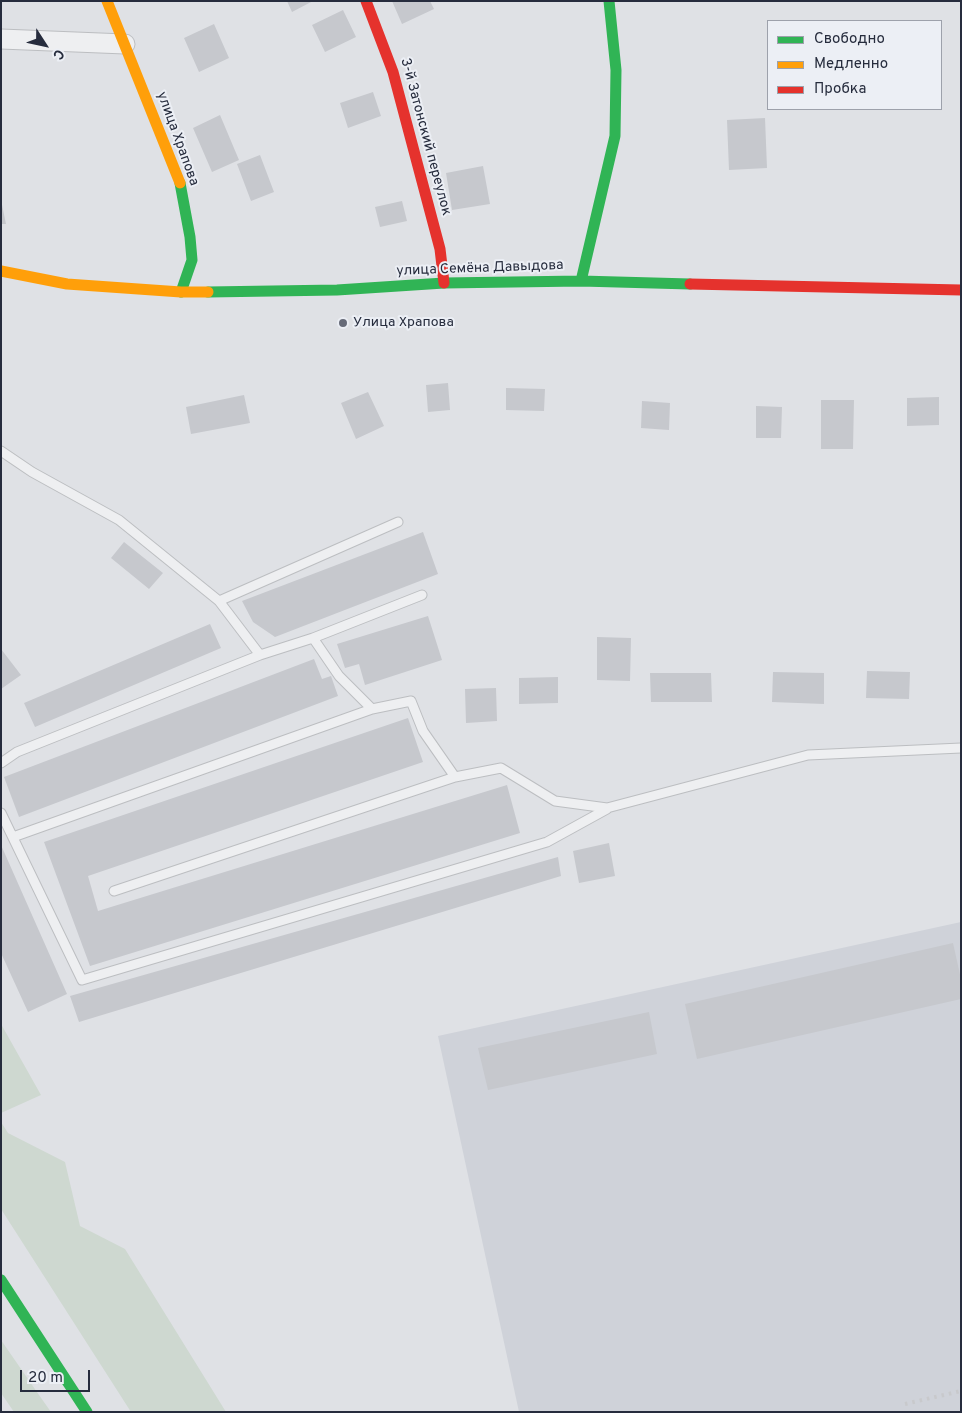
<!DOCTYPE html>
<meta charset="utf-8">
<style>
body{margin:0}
#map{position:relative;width:962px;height:1413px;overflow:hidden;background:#dfe1e5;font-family:Overpass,sans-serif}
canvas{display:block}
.frame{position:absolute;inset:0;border:2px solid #262c3d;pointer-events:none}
.legend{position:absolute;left:767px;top:20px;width:175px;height:90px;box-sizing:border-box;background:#eceff5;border:1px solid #9da1ab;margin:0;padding:6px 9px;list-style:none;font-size:15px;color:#262c3d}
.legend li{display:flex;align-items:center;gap:10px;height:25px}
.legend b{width:25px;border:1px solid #9da1ab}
.north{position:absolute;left:20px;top:20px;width:50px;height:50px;-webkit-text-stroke:4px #eceff5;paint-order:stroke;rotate:125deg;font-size:14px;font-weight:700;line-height:20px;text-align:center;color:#262c3d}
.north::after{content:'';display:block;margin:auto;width:18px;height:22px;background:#262c3d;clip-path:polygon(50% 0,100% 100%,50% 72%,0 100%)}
.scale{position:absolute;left:20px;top:1370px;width:70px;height:22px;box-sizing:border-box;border:2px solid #262c3d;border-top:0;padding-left:6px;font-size:15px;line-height:18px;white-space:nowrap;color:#262c3d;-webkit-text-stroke:4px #eceff5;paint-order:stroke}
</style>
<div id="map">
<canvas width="962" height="1413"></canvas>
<div class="frame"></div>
<ul class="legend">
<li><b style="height:6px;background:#30b455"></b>Свободно</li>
<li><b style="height:6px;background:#ff9f0a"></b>Медленно</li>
<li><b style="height:6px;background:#e5322d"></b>Пробка</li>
</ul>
<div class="north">С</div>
<div class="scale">20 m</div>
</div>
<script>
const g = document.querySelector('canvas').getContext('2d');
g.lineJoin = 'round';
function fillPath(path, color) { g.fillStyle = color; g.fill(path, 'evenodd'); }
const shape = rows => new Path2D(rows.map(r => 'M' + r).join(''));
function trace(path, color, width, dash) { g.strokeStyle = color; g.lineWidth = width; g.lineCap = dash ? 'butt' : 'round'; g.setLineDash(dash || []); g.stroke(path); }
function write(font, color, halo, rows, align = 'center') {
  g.font = font + ' Overpass,sans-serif'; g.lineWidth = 4; g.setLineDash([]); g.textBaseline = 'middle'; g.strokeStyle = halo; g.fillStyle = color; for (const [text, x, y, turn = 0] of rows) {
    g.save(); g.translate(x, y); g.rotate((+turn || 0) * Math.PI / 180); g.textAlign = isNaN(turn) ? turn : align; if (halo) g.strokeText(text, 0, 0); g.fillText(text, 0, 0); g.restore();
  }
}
const built = shape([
 [961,922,961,1412,519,1412,438,1036]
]);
const green = shape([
 [1,1024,41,1095,1,1113],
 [1,1122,8,1133,65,1162,80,1226,125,1249,226,1412,131,1412,1,1209],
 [1,1340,39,1395,51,1412,14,1412,1,1393]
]);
const building = shape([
 [287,1,313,1,292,12],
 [392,1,430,1,434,9,402,24],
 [343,10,356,37,325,52,312,25],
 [214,24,229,58,199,72,184,38],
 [373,92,381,116,348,128,340,103],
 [220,115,239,160,212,172,193,128],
 [765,118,767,168,729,170,727,120],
 [260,155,274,192,251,201,237,164],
 [483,166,490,204,452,210,446,173],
 [1,200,6,224,1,224],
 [402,201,407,221,380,227,375,207],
 [448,383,450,410,428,412,426,385],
 [506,388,545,389,544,411,506,410],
 [368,392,384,426,356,439,341,403],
 [244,395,250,423,191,434,186,407],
 [939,397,939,425,907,426,907,398],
 [821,400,854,400,853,449,821,449],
 [642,401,670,403,669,430,641,428],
 [756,406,782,407,781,438,756,438],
 [423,532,438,574,275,637,253,622,242,601],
 [124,542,163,573,149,589,111,558],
 [428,616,442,660,365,685,359,664,345,668,337,644],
 [210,624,221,648,35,727,24,703],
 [597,637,631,638,630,681,597,680],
 [1,649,21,675,1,689],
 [314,659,322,679,331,676,338,696,19,817,4,777],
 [867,671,910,672,909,699,866,698],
 [773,672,824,673,824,704,772,702],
 [650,673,711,673,712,702,651,702],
 [558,677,558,703,519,704,519,678],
 [496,688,497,721,466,723,465,689],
 [408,718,423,762,88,876,98,911,507,785,520,833,90,966,44,842],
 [609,843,615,876,579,883,573,851],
 [1,845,67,994,28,1012,1,953],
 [558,857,561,876,79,1022,70,996],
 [953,943,961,979,961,999,697,1059,685,1004],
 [649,1012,657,1054,488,1090,478,1048]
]);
const lane = shape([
 [1,451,32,472,119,520,219,601,260,655,313,638,339,676,372,709,411,701,423,731,455,777,501,768,555,801,607,808,808,755,961,748],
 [219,601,398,522],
 [313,638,422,595],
 [1,763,17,752,260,655],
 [1,813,82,980,547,842,607,809],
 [13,837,372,709],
 [114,891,455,777]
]);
const street = shape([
 [1,39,125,44]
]);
const fast = shape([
 [180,183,190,237,192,260,181,292],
 [581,281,615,136,616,70,609,1],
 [208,292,337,290,444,283,581,281,690,284],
 [1,1280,87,1412]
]);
const slow = shape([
 [107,1,180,183],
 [1,271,67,284,181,292,208,292]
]);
const jam = shape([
 [366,1,393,72,440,249,444,283],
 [690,284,961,290]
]);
const rail = shape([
 [905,1404,961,1391]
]);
const markers = [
 [343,323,5,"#676b78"]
];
const streetNames = [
 ["3-й Затонский переулок",425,137,75],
 ["улица Храпова",177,139,70],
 ["улица Семёна Давыдова",480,269,-2]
];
const poiNames = [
 ["Улица Храпова",353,323]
];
fillPath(built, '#cfd2d9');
fillPath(green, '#ced8d0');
fillPath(building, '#c6c8cd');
trace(lane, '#bcbec1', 11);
trace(street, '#bcbec1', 21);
trace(lane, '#eeeff1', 9);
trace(street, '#eeeff1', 19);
trace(fast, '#30b455', 11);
trace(slow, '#ff9f0a', 11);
trace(jam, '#e5322d', 11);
trace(rail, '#c8c9cc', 4, [2.5, 5]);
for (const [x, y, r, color] of markers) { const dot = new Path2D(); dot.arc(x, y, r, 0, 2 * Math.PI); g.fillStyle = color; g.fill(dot); trace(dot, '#eceff5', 2); }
write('14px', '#262c3d', '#eceff5', streetNames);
write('14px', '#262c3d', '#eceff5', poiNames, 'left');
</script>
